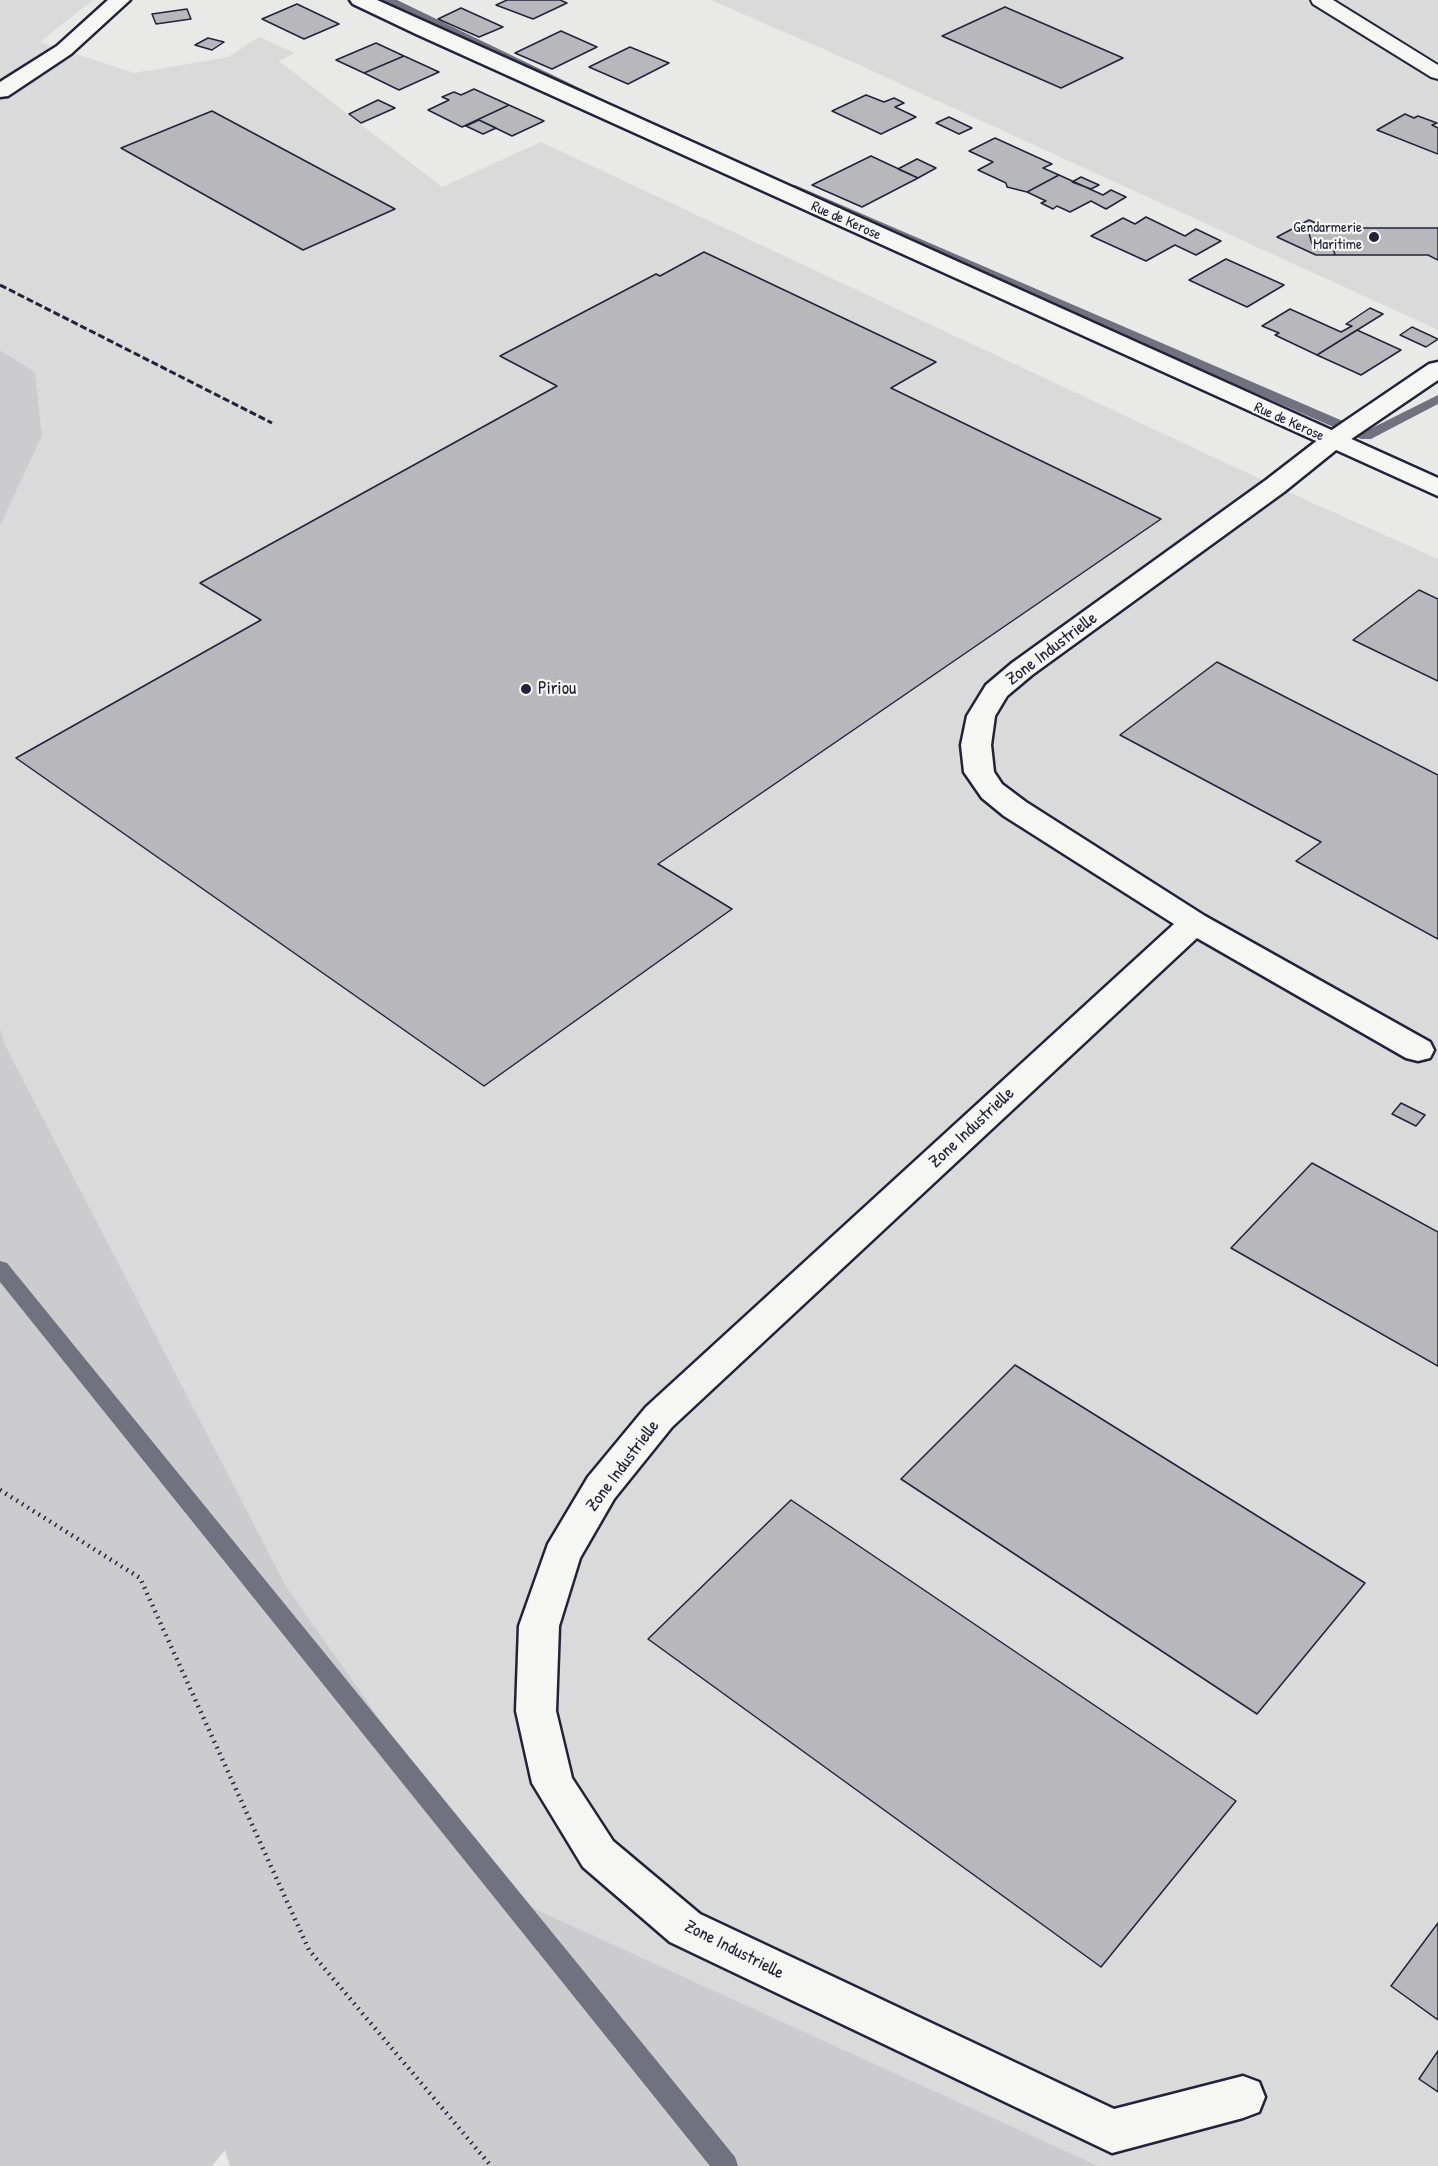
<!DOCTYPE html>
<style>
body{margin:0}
canvas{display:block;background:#e9e9e7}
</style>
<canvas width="1438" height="2166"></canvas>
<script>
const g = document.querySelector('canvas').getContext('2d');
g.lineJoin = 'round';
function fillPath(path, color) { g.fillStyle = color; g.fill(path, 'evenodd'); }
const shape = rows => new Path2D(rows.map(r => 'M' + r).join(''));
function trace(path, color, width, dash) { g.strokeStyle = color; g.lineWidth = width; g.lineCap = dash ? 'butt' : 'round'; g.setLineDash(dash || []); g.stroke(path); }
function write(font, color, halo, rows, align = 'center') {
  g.font = font + ' "Patrick Hand",sans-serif'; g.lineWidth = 4.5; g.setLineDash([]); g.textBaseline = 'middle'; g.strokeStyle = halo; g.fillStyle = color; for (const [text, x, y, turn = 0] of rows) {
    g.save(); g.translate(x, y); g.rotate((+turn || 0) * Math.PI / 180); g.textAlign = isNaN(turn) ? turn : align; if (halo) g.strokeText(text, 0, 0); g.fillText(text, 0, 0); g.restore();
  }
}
const built = shape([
 [0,0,93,0,40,42,134,73,228,57,259,37,295,53,279,61,442,187,541,142,1275,486,1438,559,1438,2166,1010,2166,494,1953,287,1588,5,1045,0,1029,0,526,42,436,35,372,0,350],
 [711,0,1438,0,1438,330,855,63]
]);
const green = shape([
 [0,350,35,372,42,436,0,526],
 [0,1029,5,1045,287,1588,504,1895,1098,2166,230,2166,225,2150,212,2166,0,2166]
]);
const stream = shape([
 [382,0,397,0,598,97,596,100,588,100,382,0],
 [795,185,1366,431,1438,395,1438,404,1371,439,1361,439,791,192,789,189,791,186,795,185],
 [0,1261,7,1263,735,2157,738,2166,710,2166,0,1282,0,1261]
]);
const building = shape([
 [507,0,560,0,567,3,533,19,496,5,507,0],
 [297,4,339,24,304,39,262,19,297,4],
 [1005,7,1123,58,1061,88,942,36,1005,7],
 [461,8,503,27,479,37,438,19,461,8],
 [187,9,191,19,156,24,152,14,187,9],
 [561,31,597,47,552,69,515,53,561,31],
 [208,38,224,42,212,50,195,45,208,38],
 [376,43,404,56,364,73,336,60,376,43],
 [630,47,669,63,628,84,589,67,630,47],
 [404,56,439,72,399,90,364,73,404,56],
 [474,89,509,105,462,127,428,110,449,100,442,97,454,92,461,95,474,89],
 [866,95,884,102,894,98,904,103,895,107,916,117,881,134,832,111,866,95],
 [378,100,395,108,361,123,349,114,378,100],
 [509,105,544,121,512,136,479,120,462,127,509,105],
 [212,111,395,209,303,250,121,148,212,111],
 [1405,114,1414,118,1418,116,1437,123,1432,125,1438,128,1438,154,1377,130,1405,114],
 [949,117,972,128,959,134,936,123,949,117],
 [479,120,496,128,483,134,466,126,479,120],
 [995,138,1052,164,1043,168,1059,175,1027,192,1007,187,1006,183,978,170,993,162,969,151,995,138],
 [871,156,918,178,862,207,812,185,871,156],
 [917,159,936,168,918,178,898,169,917,159],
 [1059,175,1103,195,1111,190,1126,197,1106,209,1091,201,1070,212,1057,206,1053,209,1041,203,1046,201,1027,192,1059,175],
 [1081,177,1099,185,1091,189,1072,182,1081,177],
 [1146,217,1185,236,1196,229,1221,241,1196,255,1175,245,1146,261,1091,236,1123,218,1135,224,1146,217],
 [1309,220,1318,224,1308,230,1312,244,1332,244,1335,255,1316,255,1277,237,1309,220],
 [1318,224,1327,228,1438,228,1438,260,1428,255,1335,255,1332,244,1312,244,1308,230,1318,224],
 [704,252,936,362,891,388,1161,519,658,864,732,909,484,1086,16,758,261,620,200,583,557,386,500,356,656,274,660,276,704,252],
 [1226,259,1284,285,1247,307,1189,280,1226,259],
 [1370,308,1383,314,1317,355,1275,335,1279,333,1262,326,1290,309,1341,332,1352,326,1346,324,1370,308],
 [1412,327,1438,339,1426,347,1400,335,1412,327],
 [1357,330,1401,350,1361,375,1317,355,1357,330],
 [1419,590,1438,599,1438,681,1353,640,1419,590],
 [1217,662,1438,775,1438,939,1296,861,1321,842,1120,735,1217,662],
 [1401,1103,1425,1115,1416,1126,1392,1114,1401,1103],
 [1312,1163,1438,1232,1438,1366,1231,1248,1312,1163],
 [1015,1365,1365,1583,1257,1714,901,1479,1015,1365],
 [791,1500,1236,1801,1101,1967,648,1639,791,1500],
 [1438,1923,1438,2020,1391,1986,1438,1923],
 [1438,2051,1438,2092,1419,2079,1438,2051]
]);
const path = shape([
 [0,1490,140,1578,309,1950,491,2166]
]);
const service = shape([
 [1311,0,1333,0,1438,65,1438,79,1431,77,1313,4,1311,0]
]);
const minor = shape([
 [1438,362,1438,380,1341,446,1284,492,1032,675,1007,696,995,716,991,745,994,772,1002,784,1026,802,1205,916,1430,1042,1434,1050,1430,1058,1418,1061,1406,1058,1197,938,672,1427,614,1499,580,1558,559,1626,556,1711,572,1778,613,1841,700,1914,1114,2109,1243,2076,1259,2082,1265,2097,1259,2112,1243,2118,1112,2153,670,1942,583,1867,532,1783,516,1711,519,1626,548,1544,588,1477,646,1407,1174,924,1004,816,982,798,964,772,961,745,967,716,986,685,1012,663,1266,480,1323,436,1429,364,1438,362]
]);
const tertiary = shape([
 [350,0,377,0,1438,478,1438,496,416,34,353,4,350,0]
]);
const secondary = shape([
 [108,0,130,0,71,54,8,96,0,97,0,82,57,46,108,0]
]);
const rail = shape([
 [0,285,272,423]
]);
const markers = [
 [1374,237,6,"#22223b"],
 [526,689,6,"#22223b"]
];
const farStreetnames = [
 ["Rue de Kerose",846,221,24],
 ["Rue de Kerose",1289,422,24]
];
const farPoinames = [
 ["Gendarmerie",1362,228],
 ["Maritime",1362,245]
];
const streetNames = [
 ["Zone Industrielle",1052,649,-37],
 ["Zone Industrielle",972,1128,-43],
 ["Zone Industrielle",623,1466,-53],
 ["Zone Industrielle",734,1950,27]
];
const poiNames = [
 ["Piriou",538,689]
];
fillPath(built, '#dadada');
fillPath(green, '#ccccce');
fillPath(stream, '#71717f');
fillPath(building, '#b8b8bc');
trace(building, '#22223b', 1.5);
trace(service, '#22223b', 4);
trace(minor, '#22223b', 5);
trace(tertiary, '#22223b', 5);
trace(secondary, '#22223b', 5);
trace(path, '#22223b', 4.5, [1.5, 5]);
fillPath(service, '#f6f6f2');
fillPath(minor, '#f6f6f2');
fillPath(tertiary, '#f6f6f2');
fillPath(secondary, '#f6f6f2');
trace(rail, '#22223b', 3, [7, 3]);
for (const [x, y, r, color] of markers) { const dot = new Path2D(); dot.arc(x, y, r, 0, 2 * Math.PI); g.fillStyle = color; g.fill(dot); trace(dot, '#f6f6f2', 2); }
write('15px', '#22223b', '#f6f6f2', farStreetnames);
write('15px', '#22223b', '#f6f6f2', farPoinames, 'right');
write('18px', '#22223b', '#f6f6f2', streetNames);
write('18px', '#22223b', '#f6f6f2', poiNames, 'left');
</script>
